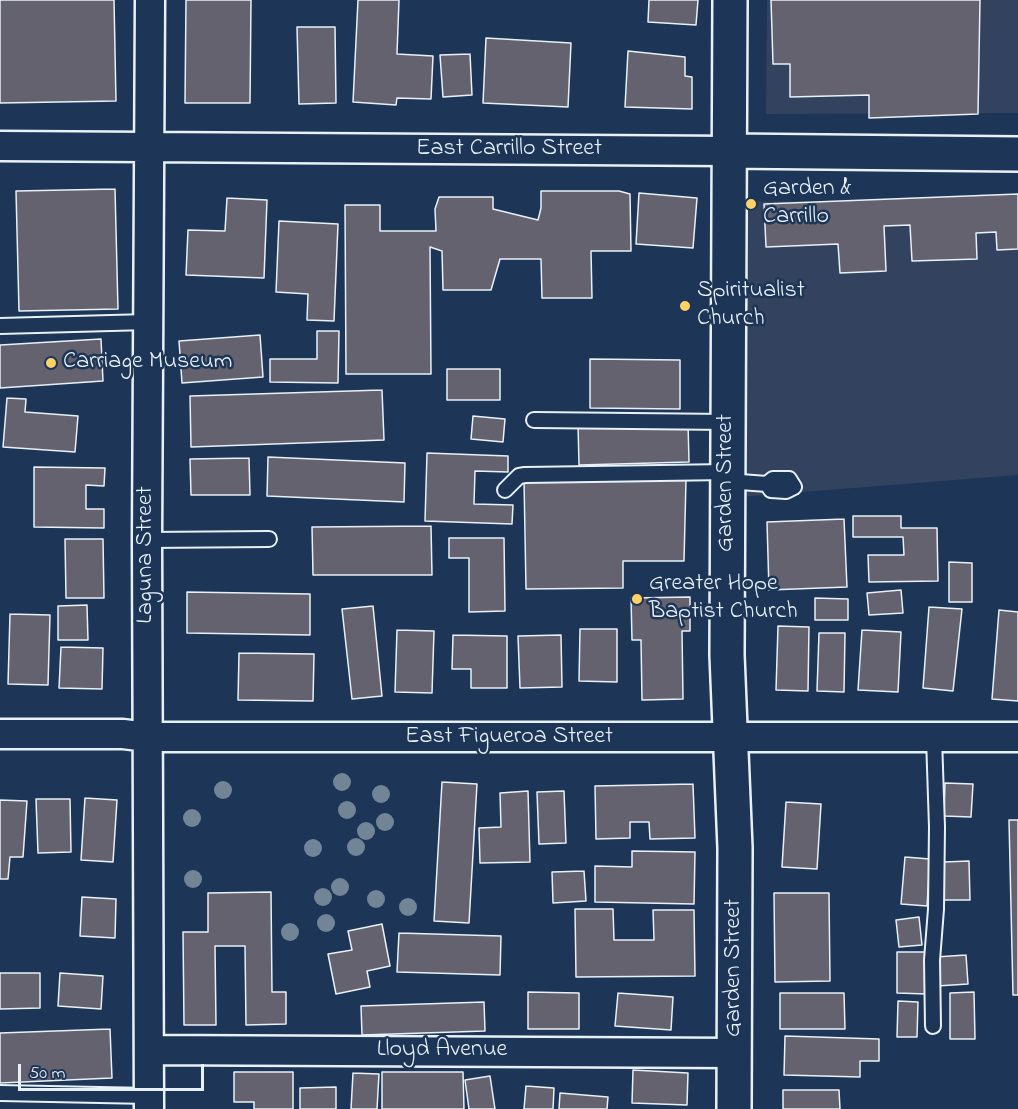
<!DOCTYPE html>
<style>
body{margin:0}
#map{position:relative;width:1018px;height:1109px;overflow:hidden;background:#1d3557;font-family:"Indie Flower",sans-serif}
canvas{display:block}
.scale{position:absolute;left:18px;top:1064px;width:186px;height:27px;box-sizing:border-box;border:3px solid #e8f1f8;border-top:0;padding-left:8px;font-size:18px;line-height:21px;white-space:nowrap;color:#e8f1f8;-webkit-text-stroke:4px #1d3557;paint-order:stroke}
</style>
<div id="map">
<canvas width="1018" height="1109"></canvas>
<div class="scale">50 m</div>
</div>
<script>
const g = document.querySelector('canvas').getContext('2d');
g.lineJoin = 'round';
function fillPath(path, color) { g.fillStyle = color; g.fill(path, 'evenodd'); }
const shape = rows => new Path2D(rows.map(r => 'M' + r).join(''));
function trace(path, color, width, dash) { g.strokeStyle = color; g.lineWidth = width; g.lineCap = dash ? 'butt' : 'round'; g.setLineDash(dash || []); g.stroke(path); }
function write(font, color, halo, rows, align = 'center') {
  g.font = font + ' "Indie Flower",sans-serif'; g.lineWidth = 5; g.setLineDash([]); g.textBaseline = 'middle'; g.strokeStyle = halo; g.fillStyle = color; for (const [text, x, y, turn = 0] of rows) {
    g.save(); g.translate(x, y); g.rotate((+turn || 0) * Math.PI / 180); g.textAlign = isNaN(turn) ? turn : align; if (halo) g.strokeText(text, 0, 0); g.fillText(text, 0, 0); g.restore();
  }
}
const built = shape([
 [767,0,1018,0,1018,113,766,114],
 [731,201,1018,203,1018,475,727,498]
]);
const building = shape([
 [0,0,114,0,116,101,0,103,0,0],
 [186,0,251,0,250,103,185,103,186,0],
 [358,0,399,0,397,54,433,56,431,99,397,98,396,105,353,102,358,0],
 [649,0,698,0,696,25,648,22,649,0],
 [771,0,980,0,978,114,869,118,869,95,790,97,790,64,773,64,771,0],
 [297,27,335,27,336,103,299,104,297,27],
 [486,38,571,43,568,107,483,103,486,38],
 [628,51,685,57,685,76,692,77,692,109,625,107,628,51],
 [470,54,472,95,443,97,440,55,470,54],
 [115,189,118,309,19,311,16,191,115,189],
 [541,191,619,191,630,194,631,251,591,251,592,298,542,298,541,259,500,259,491,290,443,290,442,251,430,247,431,374,346,374,345,205,380,205,380,231,436,231,435,209,439,197,493,197,493,209,538,220,541,208,541,191],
 [639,193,697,198,693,248,636,244,639,193],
 [1018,194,1018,249,997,250,996,232,976,233,977,259,912,261,910,225,884,226,886,271,840,273,838,244,766,247,764,204,1018,194],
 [227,198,267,200,264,278,186,275,188,230,225,231,227,198],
 [279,221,338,224,334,321,307,320,308,294,276,292,279,221],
 [317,331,339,331,338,383,270,382,270,359,317,359,317,331],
 [260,335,263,377,182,383,179,341,260,335],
 [101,339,103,381,0,388,0,345,101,339],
 [590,359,680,360,680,409,590,408,590,359],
 [447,369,500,369,500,400,447,400,447,369],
 [382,390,384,440,191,447,190,396,382,390],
 [7,398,26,399,25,412,78,416,75,452,3,447,7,398],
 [473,416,505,419,503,442,471,439,473,416],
 [688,423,689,462,579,465,578,425,688,423],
 [427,453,508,456,508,472,475,471,474,504,513,505,512,524,425,521,427,453],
 [268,457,405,463,404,502,267,496,268,457],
 [249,458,250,495,191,495,190,459,249,458],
 [34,467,105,468,104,486,86,485,86,509,104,509,104,528,34,527,34,467],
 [686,480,684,561,623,561,623,588,526,589,524,481,686,480],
 [853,516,901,516,901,528,937,528,938,581,869,582,868,555,904,555,903,537,853,537,853,516],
 [844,519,847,587,769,590,767,522,844,519],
 [431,526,432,575,313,575,312,527,431,526],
 [449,538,504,538,505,611,469,612,469,558,449,558,449,538],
 [65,539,103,539,104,598,66,598,65,539],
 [949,562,972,563,972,602,949,602,949,562],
 [901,590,903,613,869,615,867,593,901,590],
 [187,592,310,594,310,635,187,633,187,592],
 [690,597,690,631,682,631,683,699,642,700,641,640,632,640,631,598,690,597],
 [815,598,848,599,848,620,815,620,815,598],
 [87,605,88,640,58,640,58,606,87,605],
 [373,606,382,696,352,699,342,609,373,606],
 [929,607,962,609,953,691,923,688,929,607],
 [999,610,1018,612,1018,701,992,699,999,610],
 [10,614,50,615,48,685,8,684,10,614],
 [778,626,809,627,808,691,776,690,778,626],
 [580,629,617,629,617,682,579,681,580,629],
 [397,630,434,631,432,693,395,692,397,630],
 [862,630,901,632,898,692,858,690,862,630],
 [819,633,845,633,844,692,817,691,819,633],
 [453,635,507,636,507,688,471,688,471,669,452,669,453,635],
 [561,635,562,687,520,688,518,636,561,635],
 [61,647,103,648,102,689,59,688,61,647],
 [239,653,314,654,313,701,238,700,239,653],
 [442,782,477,784,469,923,434,921,442,782],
 [945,783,973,784,971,817,944,816,945,783],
 [693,784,695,838,650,839,649,822,630,822,630,838,596,839,595,786,693,784],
 [528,791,530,862,480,863,479,828,501,827,500,793,528,791],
 [564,791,566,843,539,844,537,792,564,791],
 [85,798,117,800,113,862,81,860,85,798],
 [36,799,70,799,71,852,38,853,36,799],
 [0,800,27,801,23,857,10,857,8,879,0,879,0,800],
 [786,802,821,804,817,869,782,867,786,802],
 [1009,820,1018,820,1018,995,1013,995,1009,820],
 [632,851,695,852,694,904,595,902,595,866,632,867,632,851],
 [905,857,930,859,927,906,901,904,905,857],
 [969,861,970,900,944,900,944,862,969,861],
 [584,871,586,901,553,903,552,872,584,871],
 [271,892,272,992,286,992,286,1024,246,1025,245,946,215,946,216,1025,184,1025,183,932,208,932,208,893,271,892],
 [774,893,829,893,830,981,775,982,774,893],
 [82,897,116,899,115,938,80,936,82,897],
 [575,909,613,909,614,940,654,940,653,910,694,910,695,976,576,977,575,909],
 [919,917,922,945,899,947,896,920,919,917],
 [382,924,390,966,367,971,370,987,336,994,328,954,352,950,348,931,382,924],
 [399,933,501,936,500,975,397,972,399,933],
 [897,952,928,952,927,994,897,993,897,952],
 [966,955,968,984,937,986,935,957,966,955],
 [0,973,40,973,40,1008,0,1009,0,973],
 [60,973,103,976,101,1009,58,1006,60,973],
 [528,992,579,993,579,1029,528,1029,528,992],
 [974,992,975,1039,950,1039,950,993,974,992],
 [618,993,673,997,671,1030,615,1026,618,993],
 [780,993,844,993,845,1029,780,1029,780,993],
 [898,1001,918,1002,917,1037,897,1037,898,1001],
 [484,1002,485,1031,362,1035,361,1006,484,1002],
 [110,1029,112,1078,0,1083,0,1033,110,1029],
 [785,1036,879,1039,879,1061,860,1061,860,1077,784,1075,785,1036],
 [633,1070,688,1073,687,1105,632,1103,633,1070],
 [234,1072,293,1072,293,1109,254,1109,254,1102,234,1102,234,1072],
 [382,1072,463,1072,464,1109,382,1109,382,1072],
 [353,1073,379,1074,377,1109,351,1109,353,1073],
 [490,1076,495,1109,469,1109,465,1080,490,1076],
 [526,1086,554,1088,553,1109,524,1109,526,1086],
 [336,1087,336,1109,300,1109,300,1088,336,1087],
 [783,1090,839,1090,840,1109,783,1109,783,1090],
 [560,1093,608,1097,607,1109,559,1109,560,1093]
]);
const service = shape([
 [0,326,148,322],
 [534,420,728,422],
 [773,479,789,479,794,487,786,491,771,490,767,484,773,479],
 [727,481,767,484],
 [505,490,519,476,525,475,727,472],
 [147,540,269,539],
 [933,1026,932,960,936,909,937,827,934,738],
 [0,1093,149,1096]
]);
const minor = shape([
 [0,146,729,151],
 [0,734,123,734,147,737,1018,737],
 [149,1050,735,1053],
 [149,1109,147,540,150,0]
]);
const secondary = shape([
 [730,0,727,655,735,848,734,1109],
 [729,151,1018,154]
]);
const trees = [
 [342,782],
 [223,790],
 [381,794],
 [347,810],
 [192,818],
 [385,822],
 [366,831],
 [356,847],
 [313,848],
 [193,879],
 [340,887],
 [323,897],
 [376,899],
 [408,907],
 [326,923],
 [290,932]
];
const markers = [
 [751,204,6,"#ffd166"],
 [685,306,6,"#ffd166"],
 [51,363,6,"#ffd166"],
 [637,599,6,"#ffd166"]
];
const streetNames = [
 ["East Carrillo Street",509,150],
 ["Garden Street",727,483,-90],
 ["Laguna Street",147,555,-90],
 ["East Figueroa Street",509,738],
 ["Garden Street",735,968,-90],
 ["Lloyd Avenue",442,1051]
];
const poiNames = [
 ["Garden &",763,190],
 ["Carrillo",763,218],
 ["Spiritualist",697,292],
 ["Church",697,320],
 ["Carriage Museum",63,363],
 ["Greater Hope",649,585],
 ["Baptist Church",649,613]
];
fillPath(built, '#33425e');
fillPath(building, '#656270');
trace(building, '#e8f1f8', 1.5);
trace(service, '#e8f1f8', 18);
trace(minor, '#e8f1f8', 33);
trace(secondary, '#e8f1f8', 38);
trace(service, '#1d3557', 14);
trace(minor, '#1d3557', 28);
trace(secondary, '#1d3557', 33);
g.fillStyle = '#718596';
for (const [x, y] of trees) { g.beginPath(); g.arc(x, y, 9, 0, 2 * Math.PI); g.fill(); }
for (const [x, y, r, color] of markers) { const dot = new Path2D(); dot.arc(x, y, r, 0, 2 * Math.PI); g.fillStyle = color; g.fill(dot); trace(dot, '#1d3557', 2); }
write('24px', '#e8f1f8', '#1d3557', streetNames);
write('24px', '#e8f1f8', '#1d3557', poiNames, 'left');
</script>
